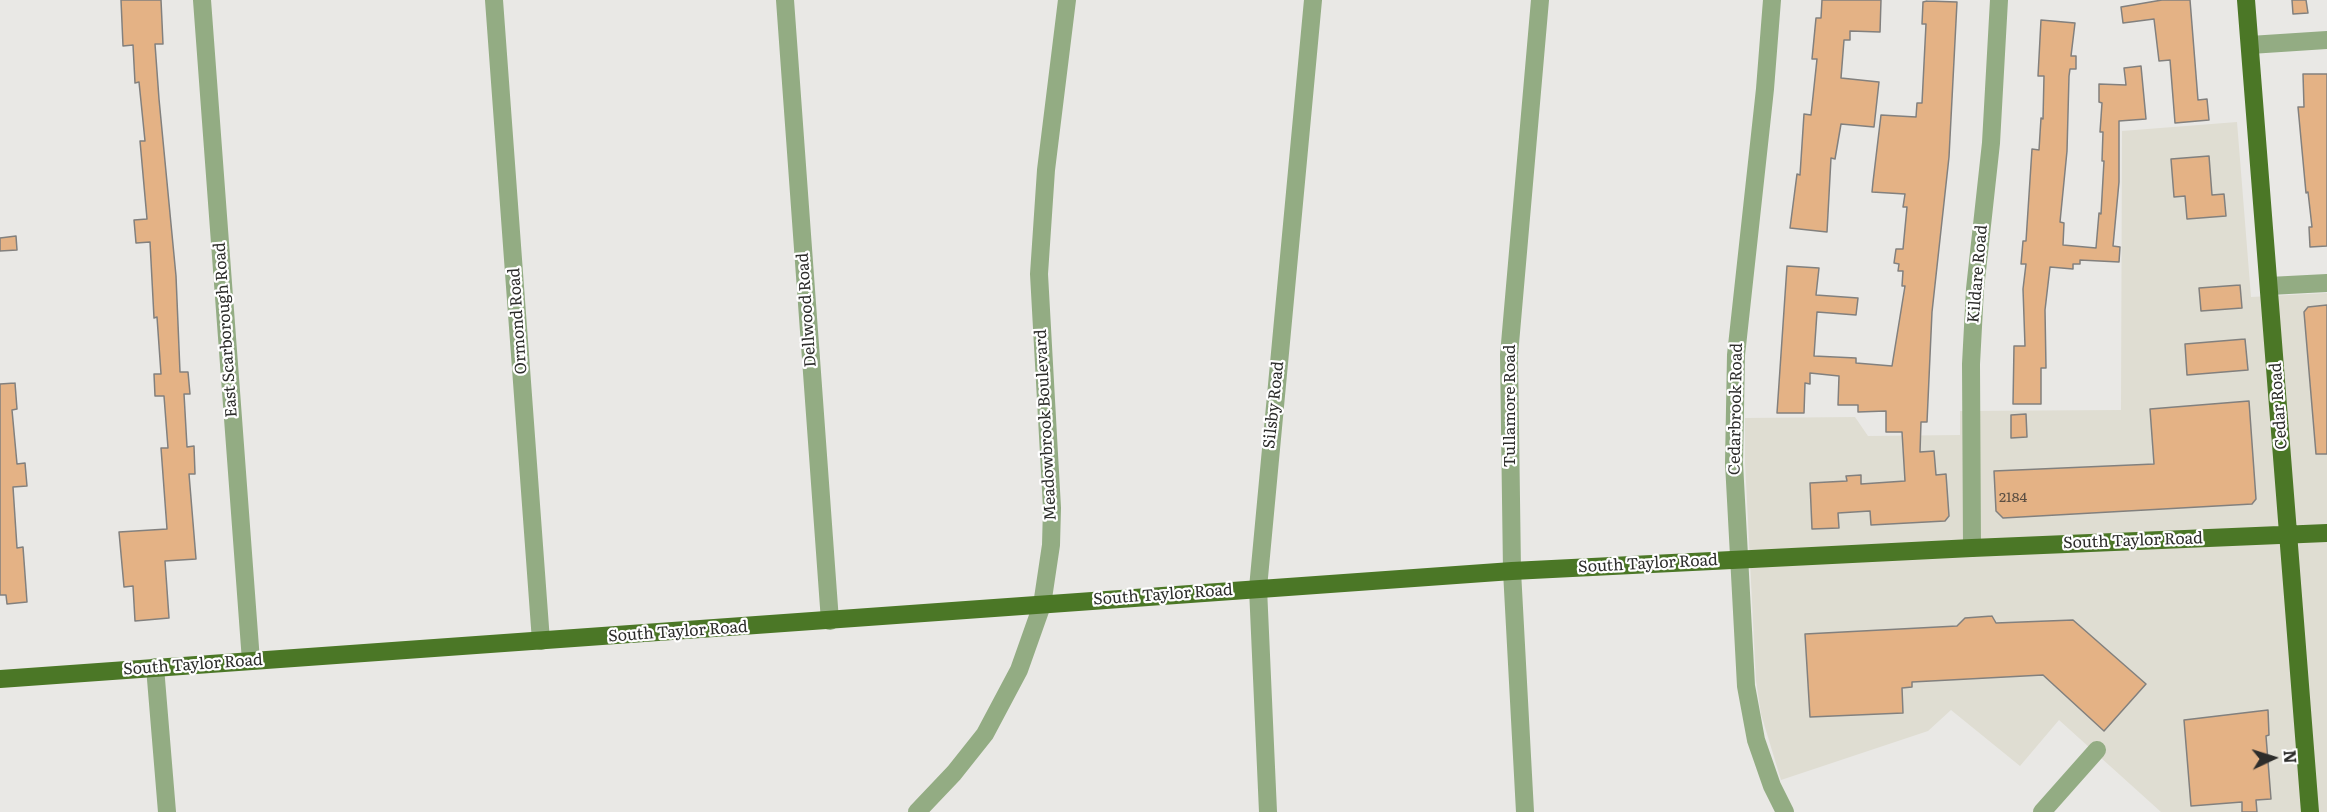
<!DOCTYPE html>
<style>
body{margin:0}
#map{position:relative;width:2327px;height:812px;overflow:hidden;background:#e9e8e5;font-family:Literata,serif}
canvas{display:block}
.north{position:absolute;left:2243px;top:728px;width:60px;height:60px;-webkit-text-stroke:4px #fff;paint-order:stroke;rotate:86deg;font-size:16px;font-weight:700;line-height:24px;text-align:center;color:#2d2d2b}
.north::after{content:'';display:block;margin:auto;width:21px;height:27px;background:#2d2d2b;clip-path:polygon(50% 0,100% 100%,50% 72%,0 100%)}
</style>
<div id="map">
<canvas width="2327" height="812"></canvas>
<div class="north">N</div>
</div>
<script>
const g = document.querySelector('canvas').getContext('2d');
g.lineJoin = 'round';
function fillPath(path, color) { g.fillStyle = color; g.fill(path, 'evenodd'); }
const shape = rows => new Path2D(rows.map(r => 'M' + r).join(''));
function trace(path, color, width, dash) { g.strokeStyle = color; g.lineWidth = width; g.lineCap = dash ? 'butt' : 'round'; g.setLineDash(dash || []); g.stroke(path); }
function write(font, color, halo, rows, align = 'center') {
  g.font = font + ' Literata,serif'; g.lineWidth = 4.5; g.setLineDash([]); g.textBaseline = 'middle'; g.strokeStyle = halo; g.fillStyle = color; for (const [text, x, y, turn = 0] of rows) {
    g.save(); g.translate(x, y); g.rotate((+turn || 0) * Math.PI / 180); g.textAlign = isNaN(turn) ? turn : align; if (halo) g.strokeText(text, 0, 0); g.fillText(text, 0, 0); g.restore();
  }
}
const built = shape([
 [2237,122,2251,297,2327,293,2327,812,2161,812,2059,720,2020,766,1951,710,1928,731,1781,780,1761,714,1756,681,1745,462,1745,418,1855,417,1868,436,1960,435,1960,411,2121,410,2122,131]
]);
const building = shape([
 [121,0,161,0,163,44,155,44,159,99,176,276,180,372,188,372,190,394,184,394,187,447,194,446,195,474,189,474,196,559,165,561,169,618,135,621,133,586,124,587,119,532,167,529,161,448,168,448,164,396,155,396,154,374,161,374,157,317,154,318,150,242,136,243,134,220,147,219,140,141,145,141,139,82,135,83,133,45,123,46,121,0],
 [1822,0,1881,0,1880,32,1850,31,1850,40,1844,40,1841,78,1879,82,1874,127,1841,124,1835,159,1831,158,1827,232,1790,228,1797,174,1800,175,1804,114,1811,115,1817,59,1812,59,1816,18,1821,18,1822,0],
 [2162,0,2190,0,2198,100,2207,99,2209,120,2175,123,2170,60,2159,61,2154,19,2123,23,2121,7,2162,0],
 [2292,0,2306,0,2308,13,2293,14,2292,0],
 [1927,1,1957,2,1949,157,1932,312,1927,422,1921,422,1920,452,1934,451,1936,475,1946,474,1949,516,1945,521,1871,525,1870,511,1838,513,1839,528,1812,529,1810,483,1847,481,1846,476,1861,475,1861,484,1905,481,1902,432,1886,432,1886,411,1858,412,1858,405,1838,405,1839,376,1810,373,1810,384,1805,383,1804,413,1777,413,1787,266,1819,268,1816,295,1858,298,1856,315,1817,312,1814,356,1856,358,1856,363,1892,366,1905,286,1902,286,1903,271,1898,271,1899,264,1894,263,1896,249,1903,249,1907,207,1903,207,1905,194,1872,192,1873,182,1881,115,1916,117,1917,103,1922,103,1926,24,1922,24,1923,2,1927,1],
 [2041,20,2075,23,2071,56,2076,56,2076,69,2070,69,2069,76,2067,151,2060,222,2064,223,2063,245,2096,248,2099,213,2101,214,2104,161,2102,161,2103,132,2100,132,2102,103,2099,102,2099,84,2126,85,2124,68,2141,66,2146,119,2119,121,2119,182,2113,246,2120,247,2119,262,2080,260,2080,264,2073,264,2073,269,2050,267,2045,310,2046,368,2041,368,2041,404,2013,404,2014,346,2025,346,2023,289,2026,264,2021,264,2023,241,2026,241,2032,149,2039,150,2041,118,2043,119,2044,76,2038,76,2041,20],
 [2303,74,2327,74,2327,246,2310,247,2309,227,2312,227,2308,192,2306,193,2298,107,2304,107,2303,74],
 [2209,156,2212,195,2224,194,2226,216,2187,219,2185,196,2174,197,2171,159,2209,156],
 [16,236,17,250,0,251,0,238,16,236],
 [2240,285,2242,308,2201,311,2199,288,2240,285],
 [2327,305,2327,454,2316,454,2304,312,2308,307,2327,305],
 [2245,339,2248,370,2187,375,2185,344,2245,339],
 [15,383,17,409,12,410,17,464,25,463,27,486,13,487,17,548,23,547,27,602,7,604,6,595,0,595,0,384,15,383],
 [2249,401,2256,499,2252,504,2003,518,1996,511,1994,471,2154,464,2150,409,2249,401],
 [2026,414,2027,437,2011,438,2011,415,2026,414],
 [1992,616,1996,623,2073,620,2146,684,2104,731,2043,675,1912,682,1912,687,1902,688,1903,713,1810,717,1805,634,1957,626,1965,618,1992,616],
 [2268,710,2269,735,2266,736,2271,799,2256,800,2257,812,2242,812,2242,802,2191,806,2184,720,2268,710]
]);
const minor = shape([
 [202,0,251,661],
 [494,0,541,641],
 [785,0,830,621],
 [1772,0,1765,89,1736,355,1734,463,1746,686,1756,740,1772,786,1785,812],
 [2250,45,2327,40],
 [2269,286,2327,283],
 [1972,548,1971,364,1975,289,1991,143,1999,0],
 [155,667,167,812],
 [917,812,954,773,985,734,1019,670,1042,605,1051,545,1052,508,1039,274,1046,170,1067,0],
 [1268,812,1258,588,1313,0],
 [1525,812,1512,571,1509,355,1540,0],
 [2042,812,2097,750]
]);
const major = shape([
 [2246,0,2310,812],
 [0,679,1512,571,1972,548,2327,533]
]);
const numberNames = [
 ["2184",2013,498]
];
const streetNames = [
 ["Kildare Road",1978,274,-85],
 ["Dellwood Road",807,310,-94],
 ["Ormond Road",518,321,-94],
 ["East Scarborough Road",226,330,-94],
 ["Silsby Road",1274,405,-84],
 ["Tullamore Road",1510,406,-90],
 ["Cedar Road",2279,406,-94],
 ["Cedarbrook Road",1736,409,-89],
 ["Meadowbrook Boulevard",1046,425,-93],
 ["South Taylor Road",2133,541,-2],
 ["South Taylor Road",1648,564,-3],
 ["South Taylor Road",1163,595,-4],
 ["South Taylor Road",678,632,-4],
 ["South Taylor Road",193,665,-4]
];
fillPath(built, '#dfddd2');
fillPath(building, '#e4b285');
trace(building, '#82807e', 1.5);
trace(minor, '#93ac83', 18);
trace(major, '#4b7726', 18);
write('14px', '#5b4e42', null, numberNames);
write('16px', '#2d2d2b', '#fff', streetNames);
</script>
